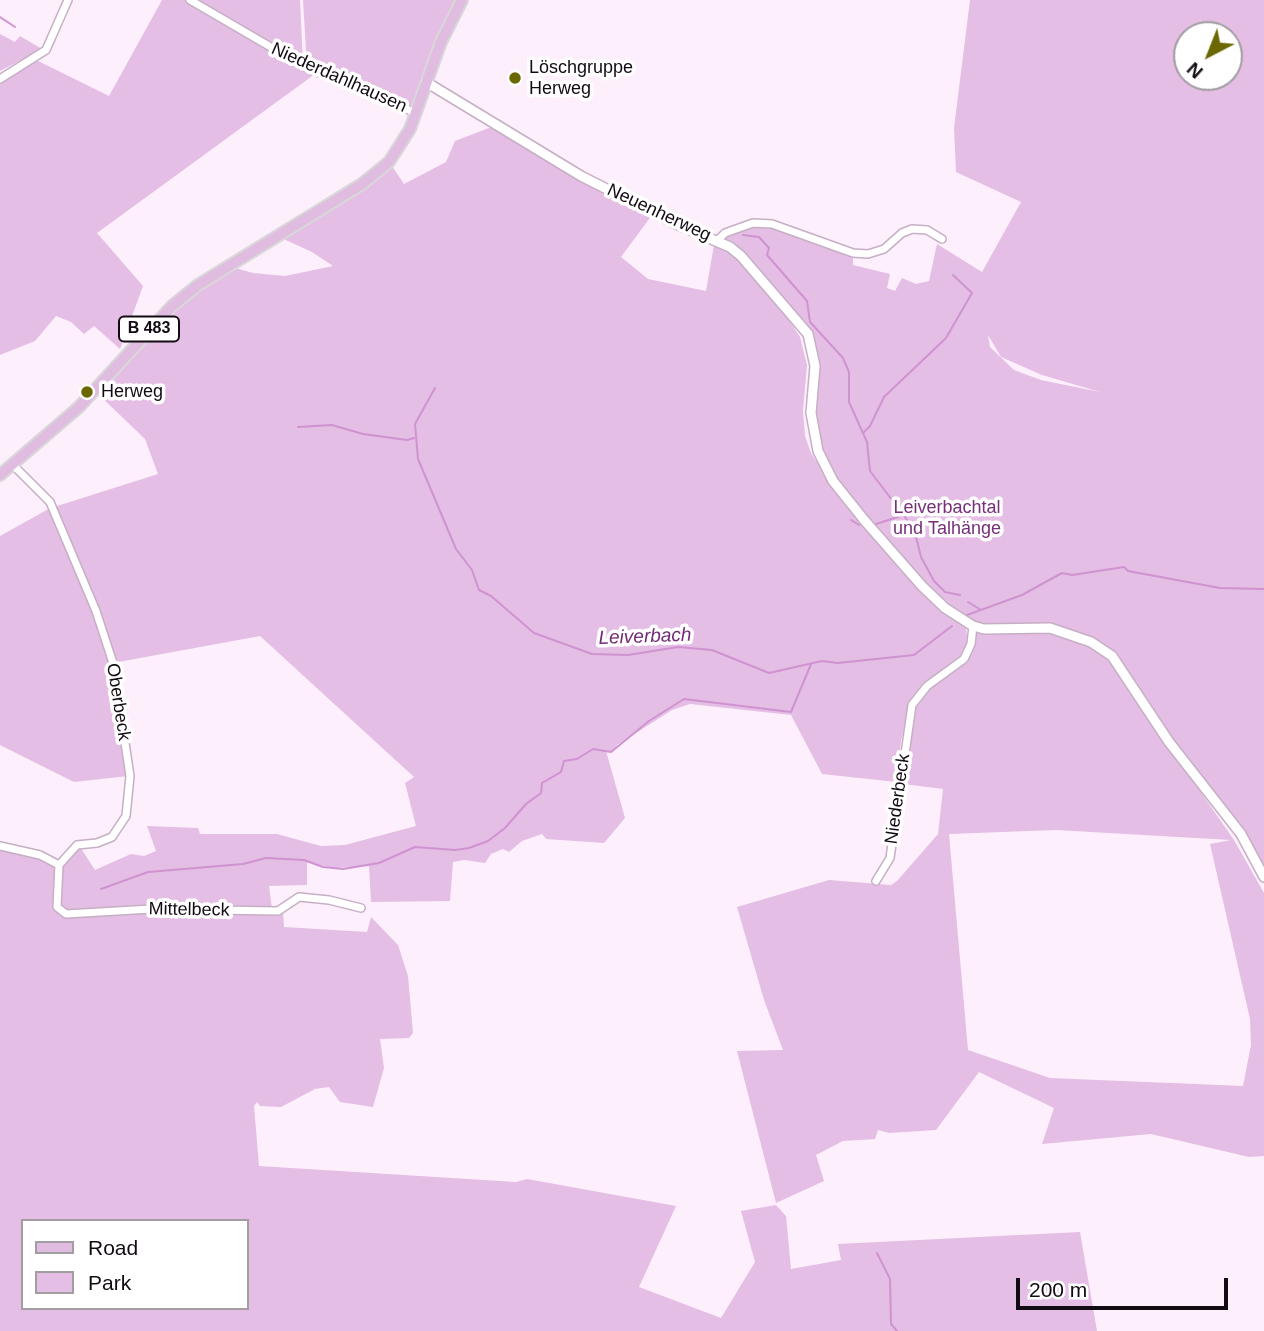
<!DOCTYPE html>
<meta charset="utf-8">
<style>
body{margin:0}
#map{position:relative;width:1264px;height:1331px;overflow:hidden;background:#fdeffc;font-family:Helvetica,sans-serif}
canvas{display:block}
.legend{position:absolute;left:21px;top:1219px;width:228px;height:91px;box-sizing:border-box;background:#fff;border:2px solid #a19da1;margin:0;padding:9px 12px;list-style:none;font-size:21px;color:#130b13}
.legend li{display:flex;align-items:center;gap:14px;height:35px}
.legend b{width:35px;border:2px solid #a19da1}
.north{position:absolute;left:1173px;top:21px;width:70px;height:70px;box-sizing:border-box;background:#fff;border:2px solid #a19da1;border-radius:50%;rotate:222deg;font-size:19px;font-weight:700;line-height:28px;text-align:center;color:#130b13}
.north::after{content:'';display:block;margin:auto;width:24px;height:32px;background:#6b6802;clip-path:polygon(50% 0,100% 100%,50% 72%,0 100%)}
.scale{position:absolute;left:1016px;top:1278px;width:212px;height:32px;box-sizing:border-box;border:4px solid #130b13;border-top:0;padding-left:9px;font-size:21px;line-height:24px;white-space:nowrap;color:#130b13;-webkit-text-stroke:5px #fff;paint-order:stroke}
</style>
<div id="map">
<canvas width="1264" height="1331"></canvas>
<ul class="legend">
<li><b style="height:9px;background:#e0bde0"></b>Road</li>
<li><b style="height:19px;background:#e4bee4"></b>Park</li>
</ul>
<div class="north">N</div>
<div class="scale">200 m</div>
</div>
<script>
const g = document.querySelector('canvas').getContext('2d');
g.lineJoin = 'round';
function fillPath(path, color) { g.fillStyle = color; g.fill(path, 'evenodd'); }
const shape = rows => new Path2D(rows.map(r => 'M' + r).join(''));
function trace(path, color, width, dash) { g.strokeStyle = color; g.lineWidth = width; g.lineCap = dash ? 'butt' : 'round'; g.setLineDash(dash || []); g.stroke(path); }
function write(font, color, halo, rows, align = 'center') {
  g.font = font + ' Helvetica,sans-serif'; g.lineWidth = 7; g.setLineDash([]); g.textBaseline = 'middle'; g.strokeStyle = halo; g.fillStyle = color; for (const [text, x, y, turn = 0] of rows) {
    g.save(); g.translate(x, y); g.rotate((+turn || 0) * Math.PI / 180); g.textAlign = isNaN(turn) ? turn : align; if (halo) g.strokeText(text, 0, 0); g.fillText(text, 0, 0); g.restore();
  }
}
const green = shape([
 [162,0,186,0,315,74,97,233,143,286,120,349,94,326,84,334,71,322,56,316,35,341,0,355,0,74,30,57,109,96],
 [195,0,300,0,303,65],
 [303,0,461,0,415,111,307,67],
 [970,0,1264,0,1264,870,1245,832,1147,706,1114,653,1051,626,1024,624,982,626,969,621,966,628,968,644,964,658,910,704,901,741,897,782,822,774,791,715,690,704,672,710,617,745,613,752,606,751,625,818,604,843,546,839,542,834,522,841,509,852,503,849,491,854,485,863,464,860,453,862,450,901,371,902,369,866,334,868,307,862,307,885,269,886,272,909,132,905,99,910,58,910,60,913,283,911,284,927,367,932,371,917,398,945,408,976,413,1033,409,1038,380,1039,384,1068,373,1107,340,1102,329,1087,315,1089,281,1107,260,1106,257,1102,254,1106,259,1166,516,1182,527,1179,676,1206,639,1287,721,1318,755,1262,741,1211,776,1205,786,1216,791,1269,841,1260,838,1244,1080,1232,1097,1331,0,1331,0,848,61,863,80,847,95,870,131,854,144,856,156,851,147,826,198,828,200,834,277,834,321,846,345,845,416,826,405,783,414,777,260,636,113,663,54,507,158,474,145,439,96,392,173,307,232,267,253,273,285,276,333,266,312,252,279,237,390,163,404,184,446,162,455,141,494,126,581,182,652,215,621,257,648,279,706,291,714,245,739,258,781,308,800,337,807,365,803,411,805,436,811,453,829,481,815,423,817,366,811,333,763,276,724,237,754,223,773,225,853,254,853,265,890,274,887,288,895,291,902,278,916,284,929,281,937,244,982,272,1021,202,956,172,954,128],
 [1187,35,1229,35,1229,77,1187,77],
 [988,335,1001,357,1042,375,1100,392,1041,380,1014,370,990,347],
 [23,1221,247,1221,247,1308,23,1308],
 [0,34,15,42,20,36,42,49,0,71],
 [52,507,80,573,111,663,128,776,74,782,0,745,0,536],
 [1051,631,1099,650,1116,670,1234,840,1264,893,1264,1156,1249,1157,1151,1134,1042,1144,1054,1108,979,1072,936,1130,889,1133,878,1130,875,1139,843,1141,816,1155,824,1181,776,1203,737,1051,783,1050,764,1000,737,907,829,880,891,885,897,881,938,834,943,789,903,784,913,706,929,687,967,660,976,632],
 [1056,830,1231,840,1210,844,1250,1019,1251,1045,1243,1086,1050,1078,968,1050,949,834]
]);
const stream = shape([
 [0,17,15,27],
 [743,235,759,237,769,248,767,255,807,301,810,322,843,358,849,372,849,402,867,442,870,471,914,529,921,557,934,581,945,592,960,595],
 [435,388,415,424,418,459,456,549,472,570,479,590,491,596,534,633,592,654,628,655,678,647,712,650,769,673,822,661,838,663,914,655,952,626],
 [298,427,332,425,363,434,407,440,414,438],
 [864,432,870,426,884,397,946,338,972,293,953,275],
 [851,520,859,525],
 [876,524,904,515],
 [968,602,981,610],
 [967,615,1022,595,1062,573,1072,575,1124,567,1128,571,1220,588,1264,589],
 [101,889,148,872,243,864,266,858,304,860,323,867,343,869,379,863,415,847,455,850,469,848,488,841,505,828,526,804,541,793,542,783,561,772,564,761,577,759,593,749,611,752,649,721,684,699,791,712,811,664],
 [877,1253,890,1279,891,1324,897,1331]
]);
const minor = shape([
 [190,0,305,67,416,113],
 [0,79,46,50,68,0],
 [717,241,725,233,753,223,772,224,853,253,868,254,884,249,902,233,912,229,927,230,942,239],
 [0,846,40,855,59,865,77,845,97,843,112,837,126,816,130,776,113,663,96,611,50,502,12,464],
 [59,865,57,907,66,914,151,909,278,911,299,897,329,900,361,908],
 [876,881,890,858,912,705,927,686,964,659,971,644,973,626]
]);
const tertiary = shape([
 [426,82,581,176,676,224,730,247,741,256,808,334,815,366,811,413,818,451,833,481,865,521,922,586,945,608,973,626,984,629,1050,628,1091,642,1112,656,1169,742,1241,834,1264,877]
]);
const primary = shape([
 [0,475,79,407,172,306,198,285,362,184,389,162,410,129,441,42,462,0]
]);
const markers = [
 [515,78,7,"#6b6802"],
 [87,392,7,"#6b6802"]
];
const shields = [
 [149,329,60]
];
const shieldNames = [
 ["B 483",149,329]
];
const poiNames = [
 ["Löschgruppe",529,68],
 ["Herweg",529,89],
 ["Herweg",101,392]
];
const streetNames = [
 ["Niederdahlhausen",339,78,24],
 ["Neuenherweg",659,213,25],
 ["Oberbeck",118,702,81],
 ["Niederbeck",898,799,-82],
 ["Mittelbeck",189,910,1]
];
const parkNames = [
 ["Leiverbachtal",947,508],
 ["und Talhänge",947,529]
];
const waterNames = [
 ["Leiverbach",645,637,-2]
];
fillPath(green, '#e4bee4');
trace(stream, '#d093d1', 2);
trace(minor, '#c6afc5', 10);
trace(tertiary, '#c6afc5', 12);
trace(primary, '#d9d8d9', 14);
trace(minor, '#fff', 7);
trace(tertiary, '#fff', 9);
trace(primary, '#e0bde0', 10);
for (const [x, y, r, color] of markers) { const dot = new Path2D(); dot.arc(x, y, r, 0, 2 * Math.PI); g.fillStyle = color; g.fill(dot); trace(dot, '#fff', 2.5); }
for (const [x, y, w] of shields) { const box = new Path2D(); box.roundRect(x - w / 2, y - 12.5, w, 25, 5); g.fillStyle = '#fff'; g.fill(box); trace(box, '#130b13', 2); }
write('bold 16px', '#130b13', null, shieldNames);
write('18px', '#130b13', '#fff', poiNames, 'left');
write('18px', '#130b13', '#fff', streetNames);
write('18px', '#772f7a', '#fff', parkNames);
write('italic 19px', '#722a75', '#fff', waterNames);
</script>
